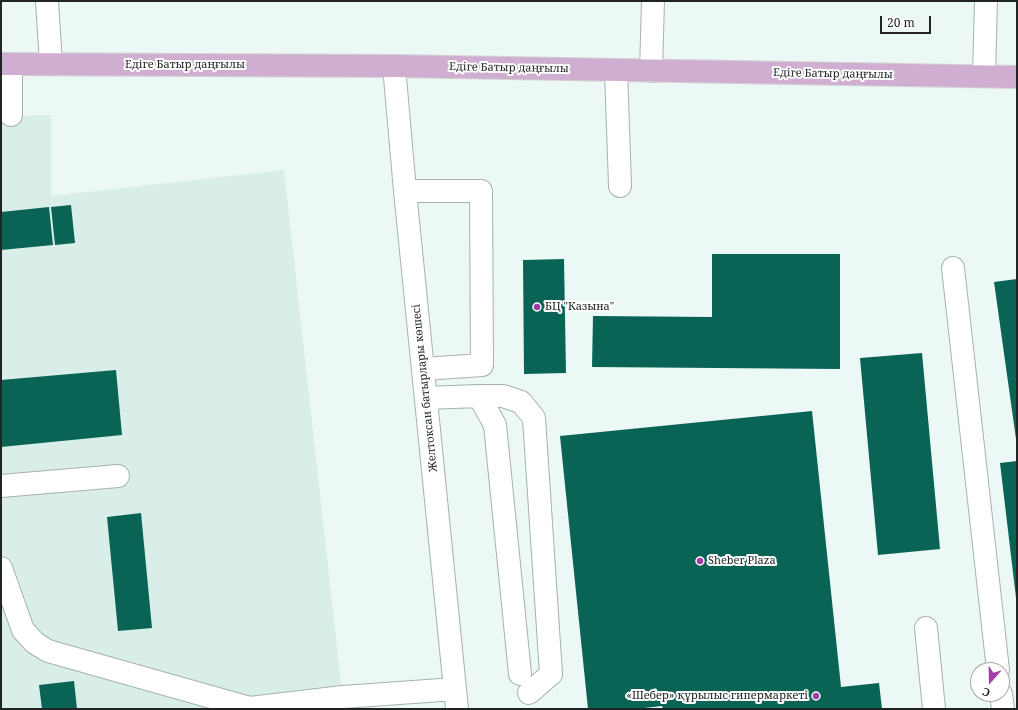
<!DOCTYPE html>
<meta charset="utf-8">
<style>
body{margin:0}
#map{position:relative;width:1018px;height:710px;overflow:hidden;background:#ecf8f5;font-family:"Noto Serif",serif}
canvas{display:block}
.frame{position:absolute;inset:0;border:2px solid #202524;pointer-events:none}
.north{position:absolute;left:970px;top:662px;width:40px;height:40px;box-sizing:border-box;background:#fff;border:1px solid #a6a8a7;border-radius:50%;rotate:200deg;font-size:11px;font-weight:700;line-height:16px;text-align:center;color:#202524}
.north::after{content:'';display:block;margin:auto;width:14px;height:18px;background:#9f3ea5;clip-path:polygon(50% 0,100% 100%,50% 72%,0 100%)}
.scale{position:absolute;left:880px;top:16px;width:51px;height:18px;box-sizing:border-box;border:2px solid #202524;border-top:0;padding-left:5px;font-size:12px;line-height:14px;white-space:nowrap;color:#202524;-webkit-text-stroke:3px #fff;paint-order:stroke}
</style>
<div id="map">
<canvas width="1018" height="710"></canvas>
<div class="frame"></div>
<div class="north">С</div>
<div class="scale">20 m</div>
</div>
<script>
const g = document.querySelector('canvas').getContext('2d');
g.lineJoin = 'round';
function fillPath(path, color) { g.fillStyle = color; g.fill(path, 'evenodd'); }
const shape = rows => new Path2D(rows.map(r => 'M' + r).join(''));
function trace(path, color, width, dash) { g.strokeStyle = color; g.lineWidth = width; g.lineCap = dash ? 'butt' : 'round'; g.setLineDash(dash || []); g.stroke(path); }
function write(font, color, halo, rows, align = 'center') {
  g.font = font + ' "Noto Serif",serif'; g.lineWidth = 4; g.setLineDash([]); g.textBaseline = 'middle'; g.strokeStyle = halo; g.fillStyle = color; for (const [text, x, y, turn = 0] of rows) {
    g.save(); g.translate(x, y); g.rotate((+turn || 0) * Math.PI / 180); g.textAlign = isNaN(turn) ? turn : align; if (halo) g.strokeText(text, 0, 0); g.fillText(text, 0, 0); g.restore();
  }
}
const built = shape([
 [51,115,51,196,284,170,344,709,1,709,1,116]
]);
const building = shape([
 [71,205,75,243,55,245,51,207],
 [49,207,53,245,1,250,1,212],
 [712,254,840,254,840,369,592,367,593,316,712,317],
 [564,259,566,373,524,374,523,260],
 [1017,279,1017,439,1016,439,994,282],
 [922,353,940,549,878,555,860,358],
 [116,370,122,435,1,447,1,380],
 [812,411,841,687,879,683,882,709,663,709,662,706,636,709,588,709,560,436],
 [1017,461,1017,598,1016,598,1000,463],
 [141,513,152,628,118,631,107,517],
 [74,681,77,709,42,709,39,685]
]);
const minor = shape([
 [47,1,51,64],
 [11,64,11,115],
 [394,66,405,191,457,709],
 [616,70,620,186],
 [651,71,653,1],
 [984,76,986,1],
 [405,191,481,191,482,365,423,369],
 [953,268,998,670],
 [479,396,503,396,521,402,534,418,551,674,529,693],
 [426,398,479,396,495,425,520,674],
 [1,486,118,476],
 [1,568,23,630,35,643,48,651,250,708,343,697,455,689],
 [926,628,934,709],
 [1001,694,1003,709]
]);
const major = shape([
 [1,64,394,66,1017,77]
]);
const markers = [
 [537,307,4,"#9f3ea5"],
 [700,561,4,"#9f3ea5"],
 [816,696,4,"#9f3ea5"]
];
const streetNames = [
 ["Едіге Батыр даңғылы",185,65],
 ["Едіге Батыр даңғылы",509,68,1],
 ["Едіге Батыр даңғылы",833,74,1],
 ["Желтоксан батырлары көшесі",425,388,-96]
];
const poiNames = [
 ["БЦ \"Казына\"",545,307],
 ["Sheber Plaza",708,561],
 ["«Шебер» құрылыс гипермаркеті",808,696,"right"]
];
fillPath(built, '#d9eee9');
fillPath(building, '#096456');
trace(minor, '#a6b1ae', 24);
trace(major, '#d2d3d3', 24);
trace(minor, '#fff', 22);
trace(major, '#d0aed1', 22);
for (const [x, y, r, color] of markers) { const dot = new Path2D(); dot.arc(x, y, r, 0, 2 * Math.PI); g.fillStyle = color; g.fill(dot); trace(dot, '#fff', 1.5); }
write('11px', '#202524', '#fff', streetNames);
write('11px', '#202524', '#fff', poiNames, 'left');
</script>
